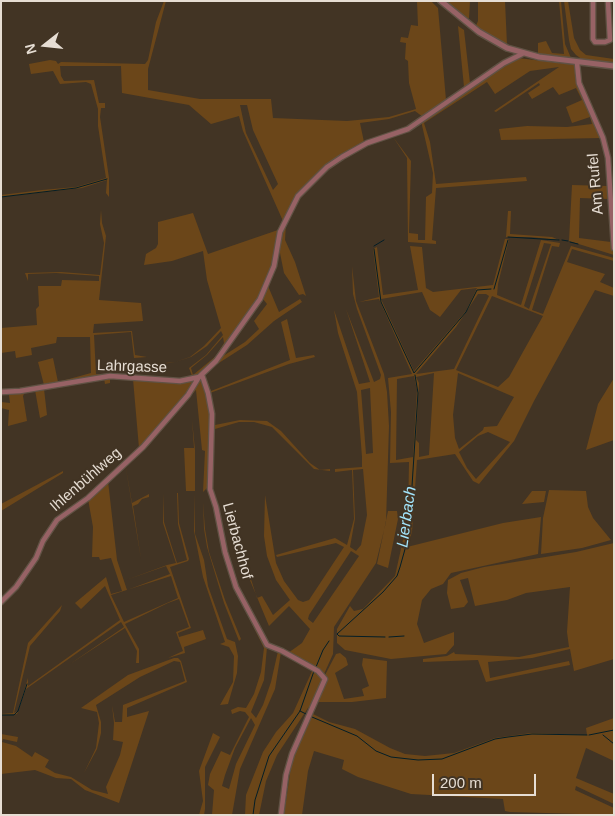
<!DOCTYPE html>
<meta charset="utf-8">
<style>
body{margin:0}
#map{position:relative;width:615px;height:816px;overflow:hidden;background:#423424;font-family:Helvetica,sans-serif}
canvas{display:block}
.frame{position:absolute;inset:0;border:2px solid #e6ddd3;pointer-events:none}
.north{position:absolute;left:20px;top:20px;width:50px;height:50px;-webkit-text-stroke:4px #423424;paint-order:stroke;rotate:254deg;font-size:14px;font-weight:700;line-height:20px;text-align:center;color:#e6ddd3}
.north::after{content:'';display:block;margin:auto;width:18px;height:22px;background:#e6ddd3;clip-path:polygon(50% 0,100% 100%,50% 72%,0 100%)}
.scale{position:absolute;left:432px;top:774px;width:104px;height:22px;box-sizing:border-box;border:2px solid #e6ddd3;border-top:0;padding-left:6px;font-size:15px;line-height:18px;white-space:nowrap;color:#e6ddd3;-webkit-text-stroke:4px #423424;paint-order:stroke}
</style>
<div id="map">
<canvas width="615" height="816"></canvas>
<div class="frame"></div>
<div class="north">N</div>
<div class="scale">200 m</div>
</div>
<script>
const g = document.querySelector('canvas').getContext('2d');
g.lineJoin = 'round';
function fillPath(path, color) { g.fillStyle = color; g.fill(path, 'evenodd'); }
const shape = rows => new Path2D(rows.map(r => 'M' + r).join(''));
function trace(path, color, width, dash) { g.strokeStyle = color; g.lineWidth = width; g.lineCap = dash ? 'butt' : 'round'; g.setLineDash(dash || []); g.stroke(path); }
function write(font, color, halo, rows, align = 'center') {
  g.font = font + ' Helvetica,sans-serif'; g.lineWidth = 4; g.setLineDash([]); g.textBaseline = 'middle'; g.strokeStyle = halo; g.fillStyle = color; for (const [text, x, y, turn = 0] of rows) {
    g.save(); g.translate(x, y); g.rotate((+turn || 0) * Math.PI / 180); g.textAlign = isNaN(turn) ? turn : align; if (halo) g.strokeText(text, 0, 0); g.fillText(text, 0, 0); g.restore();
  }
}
const green = shape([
 [164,1,166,1,148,69,148,90,200,99,271,99,273,118,347,121,389,117,416,109,409,83,408,61,405,59,406,43,400,42,401,37,408,38,411,25,418,26,417,1,431,1,438,8,446,100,423,117,415,111,389,119,360,123,364,142,331,163,297,196,286,223,285,240,295,262,306,296,303,294,299,295,284,273,279,248,275,268,268,286,279,312,300,299,302,302,274,321,247,345,211,368,205,375,211,391,290,360,281,322,287,319,296,358,314,355,315,357,289,364,210,393,215,425,240,420,267,421,281,431,310,463,320,470,330,469,330,471,314,469,272,427,254,422,239,422,215,429,211,484,203,492,205,451,202,450,196,390,191,395,188,392,139,448,133,379,110,378,110,383,105,384,104,378,44,389,47,415,40,418,35,390,25,392,23,396,27,421,8,426,9,410,1,408,1,402,10,403,9,395,1,395,1,390,44,385,38,362,53,358,58,382,91,373,90,337,57,337,56,343,31,348,32,355,16,358,15,351,1,353,1,328,37,325,36,309,39,306,38,286,61,286,62,280,99,281,99,276,56,273,28,274,28,281,25,273,61,272,100,275,104,243,100,224,101,210,102,223,106,236,99,300,141,303,143,321,94,324,93,333,132,331,135,355,147,357,134,358,131,332,94,335,96,374,166,379,182,379,192,376,189,368,206,355,223,335,221,331,207,346,191,357,175,362,163,364,147,365,175,362,190,357,204,346,221,328,207,280,203,251,172,261,144,265,146,254,156,248,158,244,158,222,193,213,208,254,278,230,283,221,243,131,239,116,211,124,189,105,122,93,121,66,60,66,61,76,64,81,94,80,99,103,105,103,105,108,101,108,100,117,109,178,109,197,106,193,107,180,82,188,1,197,1,195,42,190,76,187,106,178,98,126,98,109,91,84,86,82,60,84,53,71,31,74,29,64,50,60,56,61,58,64,61,62,145,64,148,60,156,22],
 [240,105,247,105,253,130,278,184,273,190,246,133],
 [263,299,267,304,254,321,259,329,245,342,220,358],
 [223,337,224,343,216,356,193,375,191,368,207,355],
 [444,1,470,1,469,18,467,19],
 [478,1,505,1,507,45,475,28,478,21],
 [559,1,561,1,565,44,571,58,538,54,538,43,546,41,552,53,564,54],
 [564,1,568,1,574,38,580,50,586,55,614,59,614,63,583,60,576,55,571,49,569,40],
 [458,26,464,30,470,83,464,87],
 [518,58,576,65,578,83,601,138,501,140,499,129,527,126,567,127,592,124,590,117,572,123,566,107,582,100,576,88,559,95,553,87,532,99,528,93,540,85,539,83,496,112,494,111,559,67,530,71,495,94,487,82,424,123,430,142,436,184,526,177,527,181,436,188,432,240,436,241,436,244,408,242,407,158,393,137,411,161,409,233,418,234,418,240,425,240,426,197,432,193,433,173,421,121,499,68],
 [572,185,607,186,608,199,580,198,579,238,611,242,614,255,569,241],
 [508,211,511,211,510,234,552,237,559,240,531,237,506,237],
 [505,239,509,239,498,284,497,295,521,305,541,240,560,243,559,247,552,246,532,310,543,314,571,246,614,258,614,261,572,249,567,262,605,274,600,282,614,288,614,296,595,290,534,401,514,441,479,484,473,481,455,454,417,460,412,532,407,547,503,523,541,517,538,554,451,573,443,584,431,589,422,600,417,624,424,643,454,632,454,645,446,654,391,659,345,650,337,643,337,629,350,606,354,611,363,609,395,576,408,517,409,462,390,463,391,412,388,378,412,374,379,299,359,302,379,297,373,249,377,247,383,295,418,290,410,246,422,247,426,288,433,292,493,285],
 [544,243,551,244,529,309,524,306],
 [477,288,466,311,414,371,381,299,422,292,430,310,440,317,461,290],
 [478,294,486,294,489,296,454,369,416,374,456,327],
 [492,296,543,316,509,377,498,387,456,370],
 [434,373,429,455,419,457,419,443,416,440,419,383,416,377],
 [458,373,514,397,497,426,484,427,483,430,459,449,455,438,453,415],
 [414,376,417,390,413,457,396,460,397,379],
 [488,432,510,442,476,479,467,468,459,452,478,436],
 [352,266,356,301,384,374,387,392,389,426,386,522,376,563,334,627,333,654,324,674,288,653,302,643,310,629,289,606,269,626,242,561,243,554,257,598,262,596,273,615,290,600,276,580,267,556,264,536,265,495,276,563,284,581,298,600,303,602,309,600,344,547,336,543,277,557,276,555,335,538,347,545,354,519,352,470,335,472,335,469,362,467,362,457,357,392,338,333,334,310,359,384,370,382,346,309,374,382,380,379,381,375,357,309,353,294],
 [370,388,373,453,366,454,361,390],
 [363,469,367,515,361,545,356,551,350,547,355,519,353,470],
 [351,551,359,556,313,623,308,619,309,615],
 [614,378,614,440,586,450,598,404],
 [192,419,195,450,195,491,186,491,184,448,194,448],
 [125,463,132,503,149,494,149,497,142,499,138,504,133,506,141,559],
 [63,471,63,473,1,511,1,504],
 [108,481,117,560,127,590,170,574,166,566,126,580,167,565,176,563,163,523,163,493,164,522,177,563,187,560,178,524,177,493,178,493,179,523,189,559,188,561,170,567,191,628,178,633,179,637,203,630,206,639,184,647,185,653,168,658,183,651,176,632,189,627,179,599,168,603,125,624,139,649,139,663,136,663,137,651,125,628,70,664,124,627,121,622,26,689,17,714,1,715,1,714,13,713,28,643,62,605,60,611,30,646,14,713,18,711,28,678,28,686,120,620,105,586,81,609,75,603,106,577,111,594,122,591,111,558,100,560,99,557,92,557,93,527,88,499],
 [171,576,178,598,124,622,111,595],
 [549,490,586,491,588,507,593,518,611,540,582,548,541,554,543,518],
 [532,491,546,491,544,502,522,504],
 [195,493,195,534,204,560,208,586,227,639,235,642,238,656,237,673,228,704,220,705,233,682,234,656,229,647,220,644,225,642,203,577,194,531],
 [203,502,205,529,209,552,225,600,241,639,239,641,224,603,207,547,204,529],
 [388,511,397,511,398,519,388,568,377,564],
 [614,543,614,659,574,671,570,649,532,658,488,662,490,678,569,661,570,665,486,682,478,660,423,662,423,659,447,656,454,652,455,654,519,657,569,647,567,632,570,587,526,593,507,600,475,606,468,578,460,580,468,602,464,607,451,609,447,593,448,580,461,573,484,567,576,552],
 [249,615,267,647,264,680,251,712,256,718,263,705,271,682,278,651,281,652,275,689,240,769,232,815,212,815,214,790,208,785,210,774,221,751,230,755,249,717,245,712,240,711,232,714,231,710,238,707,246,708,254,694,261,672,264,648,248,616],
 [251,718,255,725,236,764,229,789,222,786,225,775,235,748],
 [340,653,346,658,348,665,335,673,344,699,364,696,362,689,369,686,362,665,363,658,387,661,386,698,352,702,318,702,325,682,325,675,336,654],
 [174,658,178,658,181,661,187,682,127,708,127,717,149,711,119,803,85,790,71,779,56,778,35,770,1,774,1,734,18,737,17,742,3,739,2,742,16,746,32,757,35,752,49,760,45,767,55,773,71,777,92,790,108,794,106,787,120,755,123,742,113,740,114,723,112,705,115,722,122,722,123,705,185,681,180,662,174,661,140,677,96,705,101,722,101,733,97,749,84,773,96,748,99,723,97,712,81,708,128,675],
 [313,669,324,680,312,705,308,708,277,755,266,781,259,815,245,815,246,795,263,752,276,732,293,713],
 [313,714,329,722,355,729,390,748,405,754,425,756,454,753,495,738,531,733,587,735,586,728,614,718,614,761,586,748,576,778,614,794,614,804,576,786,575,790,614,808,614,815,510,812,505,811,503,799,411,794,358,777,342,769,344,760,314,751,308,771,302,815,284,815,292,760],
 [213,733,220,737,205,767,205,809,204,815,199,815,203,801,199,771]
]);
const stream = shape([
 [1,197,76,188,107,179],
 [508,237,559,240],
 [562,240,568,241],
 [570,242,578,244],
 [374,246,384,240],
 [374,249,381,302,414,373,466,312,477,290,491,289],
 [494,289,508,240],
 [385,637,339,636,337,634,383,592,397,576,400,567,407,542,410,517,418,393,415,375],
 [389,637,404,636],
 [316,667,323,650,329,641],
 [300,711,308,715],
 [1,715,14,715,18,711,27,684],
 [312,717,357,736,376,751,391,757,418,760,442,759,495,739,508,737,532,734,587,735],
 [589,735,614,730],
 [603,735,614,744],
 [253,815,255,800,269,756,300,711,314,671]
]);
const minor = shape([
 [593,1,593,39,595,42,605,42,610,40,608,1],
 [577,63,579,83,603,138,608,158,614,248],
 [202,375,208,393,212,414,210,489,216,507,225,552,236,587,267,645,282,651,318,671,325,679,292,754,286,775,281,815],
 [1,392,20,391,110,376,180,381,199,377,216,361,260,299,274,266,280,232,298,196,327,167,342,157,367,143,408,129,504,63,522,54],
 [1,602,16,587,36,558,43,541,57,520,88,498,143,447,188,395,199,377]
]);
const tertiary = shape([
 [441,1,479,32,507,48,539,57,614,66]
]);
const streetNames = [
 ["Am Rufel",596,184,-95],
 ["Lahrgasse",132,367,2],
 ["Ihlenbühlweg",86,480,-41],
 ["Lierbachhof",237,541,75]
];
const waterNames = [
 ["Lierbach",407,517,-82]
];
fillPath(green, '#6b4619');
trace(stream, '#031e27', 1);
trace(minor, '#605244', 7);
trace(tertiary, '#605244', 8);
trace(minor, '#976265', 4.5);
trace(tertiary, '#976265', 5);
write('15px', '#e6ddd3', '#423424', streetNames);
write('italic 16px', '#a3e5fc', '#423424', waterNames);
</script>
